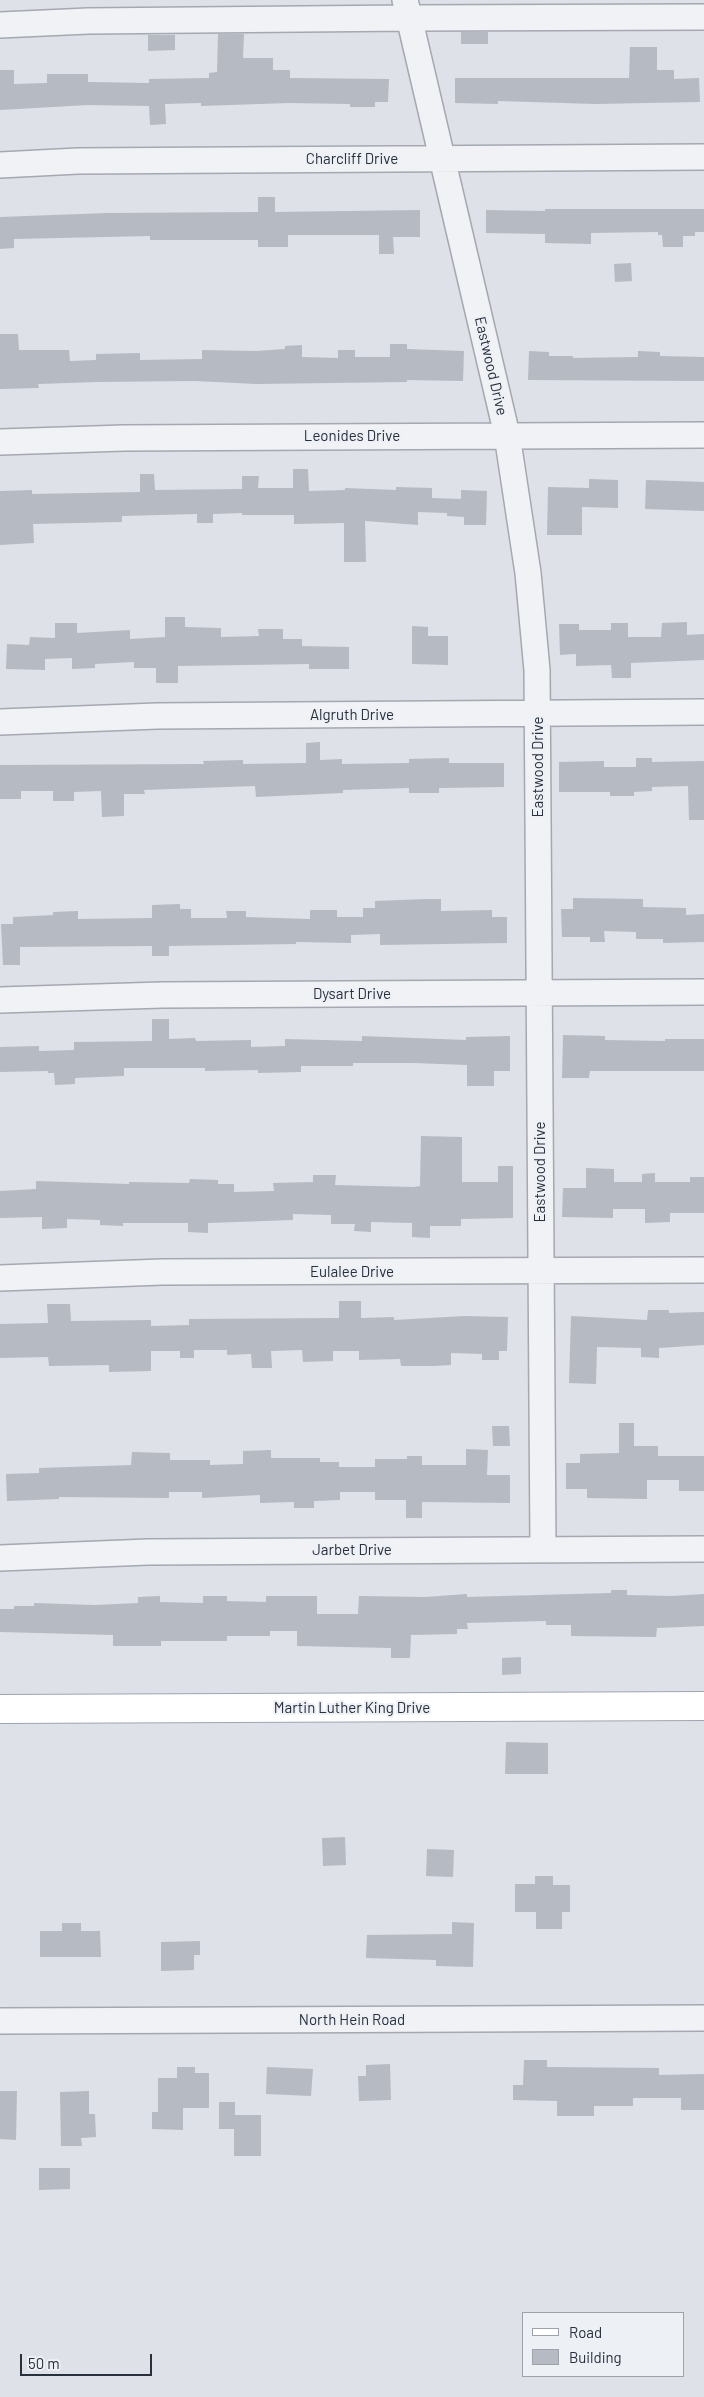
<!DOCTYPE html>
<style>
body{margin:0}
#map{position:relative;width:704px;height:2397px;overflow:hidden;background:#dee1e7;font-family:Barlow,sans-serif}
canvas{display:block}
.legend{position:absolute;left:522px;top:2312px;width:162px;height:65px;box-sizing:border-box;background:#edf0f5;border:1px solid #9ea3ab;margin:0;padding:6px 9px;list-style:none;font-size:15px;color:#282f3d}
.legend li{display:flex;align-items:center;gap:10px;height:25px}
.legend b{width:25px;border:1px solid #9ea3ab}
.scale{position:absolute;left:20px;top:2354px;width:132px;height:22px;box-sizing:border-box;border:2px solid #282f3d;border-top:0;padding-left:6px;font-size:15px;line-height:18px;white-space:nowrap;color:#282f3d;-webkit-text-stroke:4px #edf0f5;paint-order:stroke}
</style>
<div id="map">
<canvas width="704" height="2397"></canvas>
<ul class="legend">
<li><b style="height:6px;background:#fff"></b>Road</li>
<li><b style="height:14px;background:#b6bac3"></b>Building</li>
</ul>
<div class="scale">50 m</div>
</div>
<script>
const g = document.querySelector('canvas').getContext('2d');
g.lineJoin = 'round';
function fillPath(path, color) { g.fillStyle = color; g.fill(path, 'evenodd'); }
const shape = rows => new Path2D(rows.map(r => 'M' + r).join(''));
function trace(path, color, width, dash) { g.strokeStyle = color; g.lineWidth = width; g.lineCap = dash ? 'butt' : 'round'; g.setLineDash(dash || []); g.stroke(path); }
function write(font, color, halo, rows, align = 'center') {
  g.font = font + ' Barlow,sans-serif'; g.lineWidth = 4; g.setLineDash([]); g.textBaseline = 'middle'; g.strokeStyle = halo; g.fillStyle = color; for (const [text, x, y, turn = 0] of rows) {
    g.save(); g.translate(x, y); g.rotate((+turn || 0) * Math.PI / 180); g.textAlign = isNaN(turn) ? turn : align; if (halo) g.strokeText(text, 0, 0); g.fillText(text, 0, 0); g.restore();
  }
}
const building = shape([
 [461,32,488,32,488,44,461,44],
 [218,34,244,34,243,58,273,58,273,70,290,70,290,78,389,79,388,102,375,102,375,107,350,107,350,104,289,103,201,106,201,103,165,104,166,124,150,125,149,106,88,105,0,110,0,70,14,70,14,84,47,83,47,74,88,74,88,82,149,83,149,79,209,78,209,73,217,72],
 [148,35,175,35,175,50,148,51],
 [630,47,657,47,657,70,674,70,674,79,699,78,700,102,595,104,498,101,498,104,455,103,455,78,629,78],
 [258,197,275,197,275,212,420,210,420,237,393,237,394,254,379,254,379,235,288,235,288,247,258,247,258,240,150,240,150,236,14,239,14,248,0,249,0,217,107,213,258,212],
 [545,209,704,209,704,232,695,232,695,236,683,236,683,247,663,247,662,235,658,235,658,232,591,233,591,244,545,243,545,234,486,233,486,210,545,211],
 [631,263,632,281,615,282,614,264],
 [0,334,18,334,19,350,69,350,70,361,96,360,96,354,140,353,140,360,202,359,202,350,256,351,285,349,285,346,302,345,302,357,338,358,338,350,355,350,355,357,390,357,390,344,407,344,407,349,464,351,463,381,407,380,407,382,256,384,195,381,97,382,38,384,39,388,0,389],
 [529,351,549,352,549,356,573,356,573,358,638,357,638,351,660,352,660,356,704,357,704,381,528,380],
 [293,469,308,469,309,491,345,490,345,488,396,490,396,487,432,488,432,498,461,499,461,490,487,491,486,525,464,525,464,517,447,516,447,513,418,512,418,525,365,521,366,562,344,562,344,523,294,524,294,515,242,515,242,513,213,514,213,523,197,523,197,514,122,516,122,522,33,524,34,543,0,545,0,491,32,490,32,494,140,492,140,474,154,474,155,490,242,489,242,476,259,476,258,488,293,488],
 [589,479,618,480,618,508,582,507,582,535,547,535,548,487,589,488],
 [646,480,704,482,704,511,645,509],
 [165,617,185,617,185,627,221,628,221,637,259,636,258,629,283,629,283,639,302,639,302,646,349,647,349,669,309,669,309,664,178,666,178,683,156,683,156,668,134,668,134,662,95,664,95,668,72,669,72,658,45,659,45,670,6,669,7,644,29,645,30,637,55,638,55,623,77,623,77,633,130,630,130,639,165,637],
 [687,622,687,635,704,634,704,660,631,663,631,678,612,678,611,665,576,666,576,654,560,655,559,624,579,624,579,630,611,630,611,623,628,623,628,637,661,637,662,623],
 [412,626,428,627,428,636,448,636,448,665,412,664],
 [320,742,320,760,342,759,342,764,409,763,409,759,449,758,449,763,504,763,504,787,439,788,439,793,409,793,409,788,343,790,343,793,256,797,255,786,144,790,145,794,124,794,124,816,102,817,101,791,74,792,74,801,53,801,53,791,21,791,21,799,0,799,0,765,204,764,203,761,243,760,243,764,306,763,306,743],
 [636,758,652,758,652,762,704,761,704,820,689,820,688,786,652,787,652,791,634,792,634,796,610,796,610,792,559,792,559,762,604,761,604,767,636,767],
 [573,898,643,899,643,907,686,908,686,915,704,914,704,942,663,943,663,939,636,939,636,932,604,931,605,942,590,942,590,937,562,937,561,909,573,909],
 [426,899,441,899,441,911,492,910,492,917,507,917,507,943,380,945,380,934,351,935,351,943,296,942,296,944,169,946,169,956,152,956,152,946,20,947,20,965,3,965,1,924,13,924,13,917,53,915,53,912,78,911,78,919,152,918,152,905,180,904,180,909,191,909,191,918,227,918,226,911,246,911,246,917,310,919,310,910,337,910,337,917,363,917,363,908,375,908,375,901],
 [152,1019,169,1019,169,1039,195,1038,196,1041,251,1040,251,1047,285,1046,285,1039,362,1041,362,1036,466,1040,466,1037,510,1036,510,1071,494,1071,494,1086,467,1086,467,1065,414,1063,353,1063,353,1066,301,1066,301,1072,258,1073,258,1070,205,1071,205,1068,124,1068,124,1076,75,1078,75,1084,55,1085,54,1073,48,1073,48,1071,0,1072,0,1047,39,1046,39,1051,74,1050,74,1042,152,1041],
 [563,1035,605,1036,605,1040,665,1041,665,1039,704,1039,704,1071,590,1071,589,1078,562,1078],
 [421,1136,462,1137,462,1182,498,1182,498,1166,513,1166,513,1218,461,1219,461,1226,430,1226,430,1238,412,1237,412,1223,371,1222,371,1232,354,1231,355,1224,331,1224,331,1215,293,1214,293,1220,208,1223,208,1233,188,1232,188,1223,123,1223,123,1226,100,1225,100,1220,67,1219,67,1228,42,1229,42,1217,0,1218,0,1191,36,1189,36,1181,129,1184,129,1182,189,1183,190,1179,218,1180,218,1184,234,1184,234,1192,274,1191,273,1183,313,1182,313,1175,336,1175,335,1185,413,1187,420,1186],
 [586,1168,614,1169,614,1182,642,1182,642,1174,655,1173,655,1182,690,1182,690,1177,704,1177,704,1213,670,1213,670,1222,645,1223,645,1209,613,1209,613,1218,562,1217,563,1188,586,1188],
 [339,1301,361,1301,361,1318,394,1317,394,1320,465,1316,508,1317,507,1351,499,1351,499,1360,482,1360,482,1354,451,1353,451,1365,434,1366,401,1366,400,1359,359,1360,359,1351,333,1351,333,1361,303,1362,302,1350,271,1351,272,1368,252,1368,251,1354,227,1355,227,1350,194,1350,194,1358,180,1358,180,1351,151,1351,151,1371,109,1372,109,1365,49,1366,48,1357,0,1358,0,1324,48,1323,47,1304,70,1304,71,1321,151,1320,151,1326,189,1325,189,1319,339,1318],
 [648,1310,669,1310,669,1313,704,1312,704,1345,659,1348,659,1358,641,1357,641,1348,597,1347,596,1384,569,1383,571,1316,647,1320],
 [619,1423,634,1423,634,1446,658,1446,658,1456,704,1456,704,1491,679,1491,679,1480,647,1480,647,1499,587,1498,587,1489,566,1489,566,1463,580,1463,580,1454,619,1453],
 [492,1426,509,1426,510,1446,493,1446],
 [466,1449,488,1450,487,1475,510,1475,510,1503,422,1502,422,1518,406,1518,406,1500,375,1500,375,1492,340,1492,340,1500,314,1501,314,1508,294,1508,294,1502,260,1503,260,1495,202,1498,202,1492,169,1492,169,1498,59,1497,59,1499,7,1501,6,1474,39,1473,39,1468,131,1465,132,1452,170,1453,170,1460,210,1460,210,1465,243,1464,243,1451,271,1450,271,1458,320,1458,320,1462,339,1462,339,1467,375,1467,375,1459,407,1459,407,1456,422,1456,422,1465,466,1465],
 [611,1590,627,1590,627,1595,671,1596,704,1594,704,1626,657,1628,656,1637,571,1636,571,1625,546,1625,546,1621,467,1623,468,1629,457,1629,457,1634,411,1635,410,1658,391,1658,391,1648,297,1646,297,1631,270,1631,270,1636,227,1636,227,1641,161,1641,161,1646,113,1646,113,1635,0,1632,0,1609,14,1609,14,1606,34,1606,34,1603,95,1605,138,1603,138,1597,160,1596,160,1602,203,1603,203,1596,227,1596,227,1601,266,1602,266,1596,317,1596,317,1614,358,1614,359,1596,425,1597,467,1594,467,1597,611,1593],
 [521,1657,521,1674,502,1675,502,1658],
 [506,1742,548,1743,548,1774,505,1774],
 [345,1837,346,1865,323,1866,322,1838],
 [427,1849,454,1850,453,1877,426,1876],
 [535,1876,553,1876,553,1885,570,1885,570,1912,562,1912,562,1929,536,1929,536,1912,515,1912,515,1884,535,1884],
 [452,1922,474,1923,473,1967,436,1966,436,1960,366,1958,367,1935,452,1934],
 [62,1923,81,1923,81,1931,100,1931,101,1957,40,1957,40,1931,62,1931],
 [200,1941,200,1955,194,1955,194,1970,161,1971,161,1942],
 [524,2060,547,2060,547,2067,659,2068,659,2075,704,2074,704,2110,681,2110,681,2098,633,2098,633,2106,594,2106,594,2116,557,2116,557,2101,513,2100,513,2085,523,2085],
 [390,2064,391,2100,359,2101,358,2076,366,2076,366,2065],
 [177,2067,195,2067,195,2073,209,2073,209,2108,183,2108,183,2130,152,2129,152,2112,158,2112,158,2078,177,2078],
 [267,2067,313,2069,311,2096,266,2094],
 [0,2091,17,2091,16,2140,0,2139],
 [89,2091,89,2114,95,2114,96,2137,81,2138,82,2146,61,2146,60,2092],
 [219,2102,235,2102,235,2115,261,2115,261,2156,234,2156,234,2129,219,2129],
 [39,2168,70,2168,70,2189,39,2190]
]);
const minor = shape([
 [405,0,507,435,528,573,537,670,543,1549],
 [0,25,88,21,409,18,704,17],
 [0,165,78,161,704,157],
 [0,442,124,438,704,435],
 [0,722,157,716,704,712],
 [0,1000,162,995,704,992],
 [0,1278,162,1272,704,1270],
 [0,1558,148,1552,704,1549],
 [0,2021,704,2018]
]);
const major = shape([
 [0,1709,704,1706]
]);
const streetNames = [
 ["Charcliff Drive",352,159],
 ["Eastwood Drive",491,366,77],
 ["Leonides Drive",352,436],
 ["Algruth Drive",352,715],
 ["Eastwood Drive",538,767,-90],
 ["Dysart Drive",352,994],
 ["Eastwood Drive",540,1172,-90],
 ["Eulalee Drive",352,1272],
 ["Jarbet Drive",352,1550],
 ["Martin Luther King Drive",352,1708],
 ["North Hein Road",352,2020]
];
fillPath(building, '#b6bac3');
trace(minor, '#a4a8b1', 28);
trace(major, '#9ea5b2', 30);
trace(minor, '#f1f2f5', 25);
trace(major, '#fff', 28);
write('15px', '#282f3d', '#edf0f5', streetNames);
</script>
